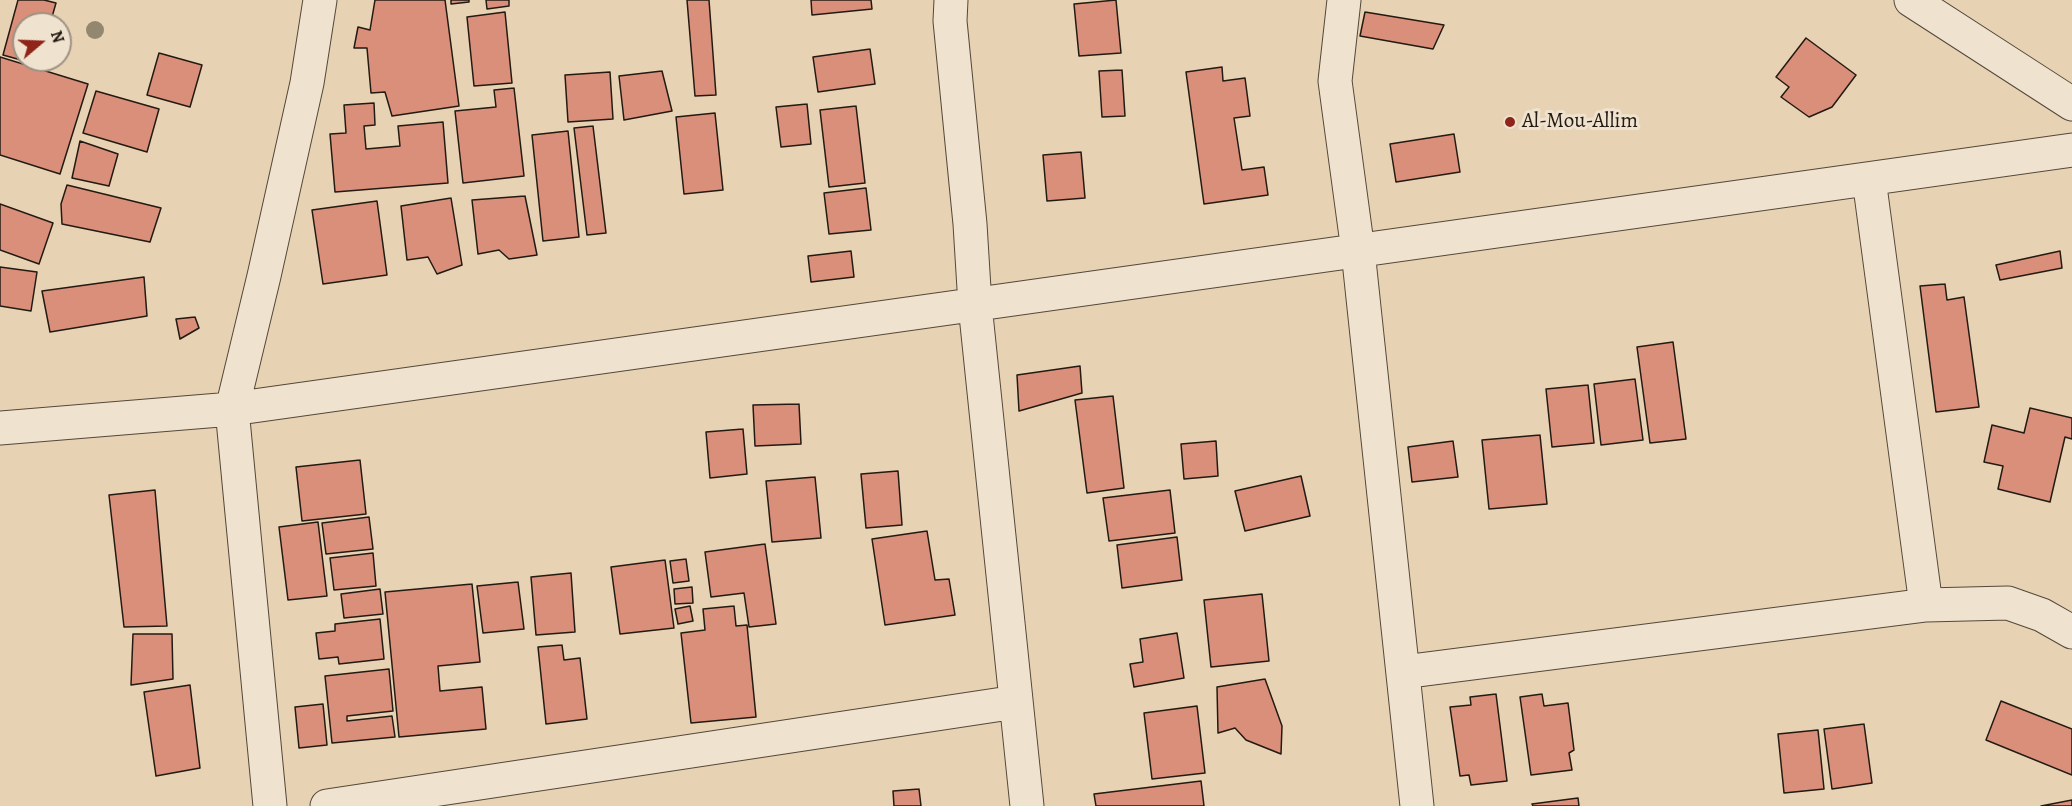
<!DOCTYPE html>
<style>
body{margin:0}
#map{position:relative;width:2072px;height:806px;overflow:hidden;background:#e7d2b4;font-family:Alegreya,serif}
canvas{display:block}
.north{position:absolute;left:12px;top:12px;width:60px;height:60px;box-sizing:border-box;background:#efe2ce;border:2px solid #9d9283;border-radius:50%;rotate:71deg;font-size:16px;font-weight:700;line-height:24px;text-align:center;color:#231a12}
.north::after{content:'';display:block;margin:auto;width:21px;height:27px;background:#8f2418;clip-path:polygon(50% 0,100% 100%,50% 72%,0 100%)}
</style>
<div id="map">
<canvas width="2072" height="806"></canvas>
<div class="north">N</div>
</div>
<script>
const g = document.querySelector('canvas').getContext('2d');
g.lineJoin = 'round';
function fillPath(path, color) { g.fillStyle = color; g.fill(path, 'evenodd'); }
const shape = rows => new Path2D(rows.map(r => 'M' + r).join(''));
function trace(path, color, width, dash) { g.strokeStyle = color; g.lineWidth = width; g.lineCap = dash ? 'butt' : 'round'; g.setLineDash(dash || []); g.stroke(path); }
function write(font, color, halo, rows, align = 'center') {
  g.font = font + ' Alegreya,serif'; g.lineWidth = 6; g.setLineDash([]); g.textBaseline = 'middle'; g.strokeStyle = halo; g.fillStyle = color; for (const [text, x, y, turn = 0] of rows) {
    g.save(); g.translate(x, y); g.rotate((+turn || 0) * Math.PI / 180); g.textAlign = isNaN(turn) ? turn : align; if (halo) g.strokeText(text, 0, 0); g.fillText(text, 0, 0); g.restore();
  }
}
const building = shape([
 [18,0,44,0,56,3,50,24,24,24,24,60,41,60,39,65,3,55,18,0],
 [375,0,445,0,459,106,392,116,385,92,371,93,367,48,354,48,358,27,370,30,375,0],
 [451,0,469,0,469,2,451,4,451,0],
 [486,0,509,0,509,6,487,9,486,0],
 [687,0,709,0,716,95,695,96,687,0],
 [811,0,871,0,872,9,812,15,811,0],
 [1116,0,1121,53,1079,56,1074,4,1116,0],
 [505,12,512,83,474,86,467,17,505,12],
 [1365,12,1444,25,1433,49,1360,36,1365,12],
 [1806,38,1856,75,1832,107,1809,117,1781,97,1789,87,1776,77,1806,38],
 [870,49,875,84,818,92,813,57,870,49],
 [159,53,202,65,190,107,147,95,159,53],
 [0,57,88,84,60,174,0,155,0,57],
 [1222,67,1223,81,1245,78,1250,116,1234,118,1242,170,1264,167,1268,195,1204,204,1186,72,1222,67],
 [1122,70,1125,116,1102,117,1099,71,1122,70],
 [662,71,672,111,624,120,619,76,662,71],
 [610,72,613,119,568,122,565,75,610,72],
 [514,88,524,176,463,183,455,111,496,107,494,90,514,88],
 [96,91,159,109,147,152,83,133,96,91],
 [374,103,375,125,364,126,366,149,400,146,398,126,443,122,448,183,335,192,330,134,346,133,344,105,374,103],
 [807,104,811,144,781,147,776,107,807,104],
 [856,106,865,183,829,187,820,110,856,106],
 [715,113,723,190,684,194,676,117,715,113],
 [593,126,606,233,587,235,574,128,593,126],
 [568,131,579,237,543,241,532,135,568,131],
 [1454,134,1460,172,1396,182,1390,144,1454,134],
 [80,141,118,154,109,186,72,178,80,141],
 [1081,152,1085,198,1047,201,1043,155,1081,152],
 [67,185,161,208,150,242,62,224,61,204,67,185],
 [866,188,871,230,829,234,824,193,866,188],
 [525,196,537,255,509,259,499,250,478,254,472,200,525,196],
 [451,198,462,265,437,274,428,257,407,260,401,206,451,198],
 [377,201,387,275,323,284,312,210,377,201],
 [0,204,53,223,39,264,0,250,0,204],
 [851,251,854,277,811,282,808,256,851,251],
 [2060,251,2062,268,2000,280,1996,265,2060,251],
 [0,267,37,272,31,311,0,306,0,267],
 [144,277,147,316,50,332,42,291,144,277],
 [1945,284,1947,300,1964,297,1979,407,1936,412,1920,286,1945,284],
 [195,317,199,328,180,339,176,319,195,317],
 [1673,342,1686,439,1650,443,1637,347,1673,342],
 [1080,366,1082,393,1019,411,1017,375,1080,366],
 [1635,379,1643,440,1601,445,1594,384,1635,379],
 [1588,385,1594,443,1552,447,1546,389,1588,385],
 [1113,396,1124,488,1087,493,1075,400,1113,396],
 [799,404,801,444,755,446,753,405,799,404],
 [2030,408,2072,418,2072,439,2065,437,2050,502,1998,489,2003,466,1984,462,1992,425,2024,433,2030,408],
 [743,429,747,474,710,478,706,432,743,429],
 [1540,435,1547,504,1489,509,1482,440,1540,435],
 [1216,441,1218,476,1184,479,1181,444,1216,441],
 [1453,441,1458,477,1412,482,1408,447,1453,441],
 [360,460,366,514,302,521,296,467,360,460],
 [898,471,902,525,866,528,861,474,898,471],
 [1301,476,1310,516,1245,531,1235,491,1301,476],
 [815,477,821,538,772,542,766,481,815,477],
 [155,490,167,626,124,627,109,495,155,490],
 [1170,490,1175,533,1109,541,1103,498,1170,490],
 [369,517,373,549,326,554,322,523,369,517],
 [318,522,327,596,288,600,279,527,318,522],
 [927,531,935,580,949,579,955,615,885,625,872,539,927,531],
 [1177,537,1182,580,1122,588,1117,545,1177,537],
 [765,544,776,624,749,627,744,593,711,597,705,552,765,544],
 [373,553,376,586,334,590,330,558,373,553],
 [686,559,689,581,673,583,670,561,686,559],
 [665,560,674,628,620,634,611,567,665,560],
 [571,573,575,632,536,635,531,577,571,573],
 [518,582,524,629,483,633,477,586,518,582],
 [472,584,480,662,438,666,440,691,482,687,486,729,399,737,385,592,472,584],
 [692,587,693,603,675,604,674,589,692,587],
 [380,589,383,614,344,618,341,594,380,589],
 [1262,594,1269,661,1211,667,1204,600,1262,594],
 [690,606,693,621,678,624,675,609,690,606],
 [734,606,736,626,747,625,756,717,691,723,681,633,705,630,703,609,734,606],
 [380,619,384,659,339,664,338,657,319,659,316,633,335,631,335,624,380,619],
 [1177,633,1184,678,1134,687,1130,664,1143,662,1140,639,1177,633],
 [133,634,172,634,173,679,131,685,133,634],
 [562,645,564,660,580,658,587,719,546,724,538,647,562,645],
 [389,669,393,711,347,716,347,721,392,716,395,737,332,743,325,676,389,669],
 [1265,679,1282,726,1281,754,1246,740,1235,728,1218,733,1217,687,1265,679],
 [190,685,200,768,156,776,144,692,190,685],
 [1496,694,1507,781,1471,785,1469,775,1460,776,1450,707,1471,705,1470,697,1496,694],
 [1542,694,1544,706,1568,703,1574,750,1569,753,1572,770,1531,775,1520,697,1542,694],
 [2001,701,2072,729,2072,775,1986,740,2001,701],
 [323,704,327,745,299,748,295,707,323,704],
 [1197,706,1205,773,1152,779,1144,713,1197,706],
 [1864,724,1872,783,1832,789,1824,729,1864,724],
 [1818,730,1824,789,1784,793,1778,734,1818,730],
 [1201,781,1204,806,1096,806,1094,794,1201,781],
 [919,789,921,806,894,806,893,791,919,789],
 [1578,798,1579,806,1533,806,1532,804,1578,798],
 [2072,800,2072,806,2041,806,2072,800]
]);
const minor = shape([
 [951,0,950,21,970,224,975,305,1027,806],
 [1344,0,1335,81,1358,251,1417,806],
 [1911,0,2072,104],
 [1869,179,1926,605],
 [0,428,232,409,2072,150],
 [1403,672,1926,605,2008,603,2042,615,2072,632],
 [270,806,232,409,264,276,307,83,320,0],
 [327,806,1016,702]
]);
const trees = [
 [95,30]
];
const markers = [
 [1510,122,6,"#8f2418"]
];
const poiNames = [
 ["Al-Mou-Allim",1522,122]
];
fillPath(building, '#da8f7b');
trace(building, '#231a12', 1.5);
trace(minor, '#54483a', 35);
trace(minor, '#efe2ce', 33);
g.fillStyle = '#93886f';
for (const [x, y] of trees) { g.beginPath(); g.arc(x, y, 9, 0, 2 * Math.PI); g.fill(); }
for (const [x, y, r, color] of markers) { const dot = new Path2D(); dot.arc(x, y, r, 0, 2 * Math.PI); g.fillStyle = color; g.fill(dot); trace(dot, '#efe2ce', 2); }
write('21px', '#231a12', '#efe2ce', poiNames, 'left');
</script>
